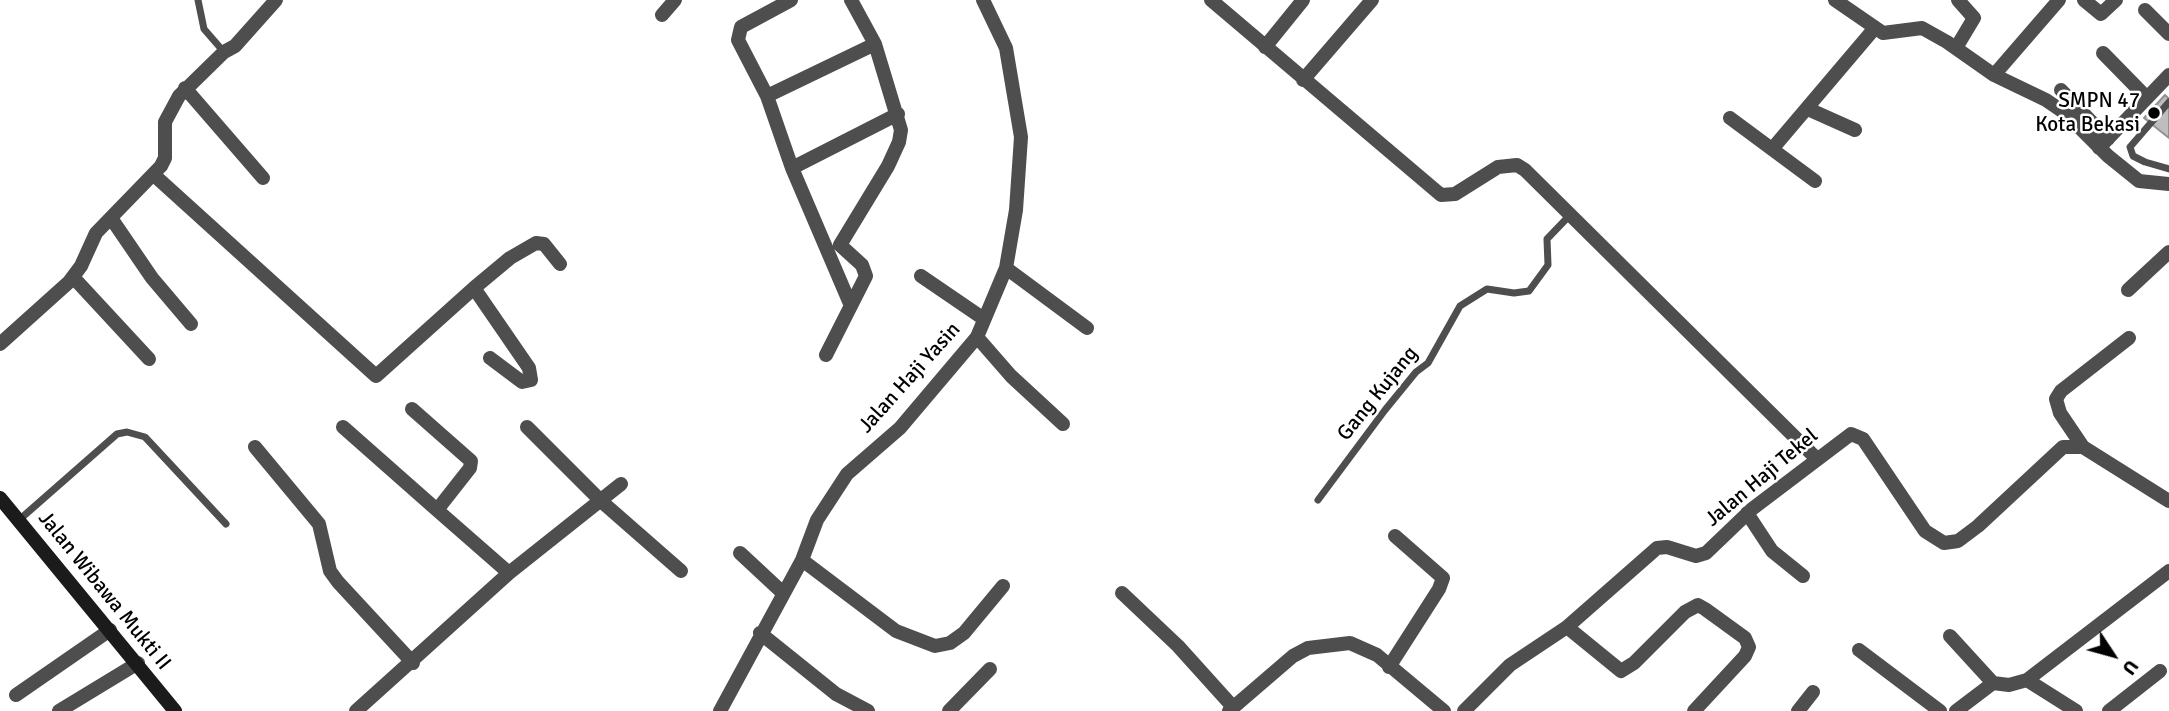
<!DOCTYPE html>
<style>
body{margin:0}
#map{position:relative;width:2169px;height:711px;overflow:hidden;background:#fff;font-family:Signika,sans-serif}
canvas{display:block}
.north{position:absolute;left:2078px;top:620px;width:70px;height:70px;-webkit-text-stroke:5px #fff;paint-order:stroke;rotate:126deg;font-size:19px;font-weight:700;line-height:28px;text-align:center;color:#000}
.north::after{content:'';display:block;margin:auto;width:24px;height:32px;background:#000;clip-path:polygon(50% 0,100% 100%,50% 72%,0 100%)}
</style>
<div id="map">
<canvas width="2169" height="711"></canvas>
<div class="north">U</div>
</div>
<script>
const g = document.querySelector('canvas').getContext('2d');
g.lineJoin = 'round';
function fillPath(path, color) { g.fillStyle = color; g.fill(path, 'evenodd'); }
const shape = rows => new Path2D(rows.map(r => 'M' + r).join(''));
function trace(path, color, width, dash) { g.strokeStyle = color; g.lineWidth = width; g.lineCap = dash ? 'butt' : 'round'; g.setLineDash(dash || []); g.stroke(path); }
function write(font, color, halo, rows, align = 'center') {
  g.font = font + ' Signika,sans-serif'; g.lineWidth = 5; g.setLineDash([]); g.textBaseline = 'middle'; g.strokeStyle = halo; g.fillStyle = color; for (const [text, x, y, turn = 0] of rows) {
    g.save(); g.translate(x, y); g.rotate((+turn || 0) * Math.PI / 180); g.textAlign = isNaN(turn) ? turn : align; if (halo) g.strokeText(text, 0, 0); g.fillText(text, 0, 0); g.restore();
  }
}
const building = shape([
 [2165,95,2169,99,2169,138,2144,118,2165,95]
]);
const service = shape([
 [198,0,204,29,224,52],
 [2169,102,2130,147,2133,156,2145,162,2169,169],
 [1318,500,1385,410,1416,372,1428,363,1460,306,1487,289,1514,293,1529,291,1548,265,1547,239,1570,215],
 [19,520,117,434,127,432,145,437,226,524]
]);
const minor = shape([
 [791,0,741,27,738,40,767,96,792,168,851,306],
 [1211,0,1441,195,1455,194,1498,167,1517,165,1525,170,1816,458],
 [1835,0,1883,33,1922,28,1947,42,1994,75,2046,100,2065,113,2108,156,2139,181,2169,184],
 [2084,0,2101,14,2116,0],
 [2145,10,2169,34],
 [662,15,675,0],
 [1265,47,1303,0],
 [1956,48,1974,18,1958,0],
 [2103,53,2147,98],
 [1994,75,2059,0],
 [1303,80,1372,0],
 [185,88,263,178],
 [2061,90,2108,139],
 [767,96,875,44],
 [1808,109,1855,130],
 [1730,118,1815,181],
 [1773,148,1874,29],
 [2099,148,2169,75],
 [792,168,898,114],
 [154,175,376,376,474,288,510,258,536,243,544,244,560,264],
 [111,218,152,278,191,324],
 [1006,268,1087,328],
 [921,276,984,319],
 [73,277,149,359],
 [474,288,529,368,531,380,522,382,490,358],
 [2128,290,2169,252],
 [977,337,1011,376,1063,424],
 [0,344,69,282,81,266,96,233,161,166,165,158,165,122,179,96,224,52,235,46,276,0],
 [826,355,866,276,862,265,840,245,888,166,899,142,901,130,875,44,851,0],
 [412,409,471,461,470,468,437,510,509,573],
 [343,427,437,510],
 [527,427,601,501,681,571],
 [255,447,319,524,330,571,338,582,413,663],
 [2083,447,2060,413,2056,399,2061,391,2129,338],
 [1747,513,1772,551,1803,576],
 [740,553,783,593],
 [802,560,896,631,935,646,950,643,964,633,1003,586],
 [1122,593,1178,646,1233,707],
 [1567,627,1621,671,1634,663,1685,612,1698,605,1705,609,1745,638,1749,647,1745,656,1694,711],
 [760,633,836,694,868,711],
 [1950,636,1993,683],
 [1859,650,1940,711],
 [1389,667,1439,589,1443,578,1395,536],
 [2027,680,2076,711],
 [16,695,110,630],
 [59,711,138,663],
 [356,711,509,573,621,484],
 [720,711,802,560,817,520,847,474,900,428,977,337,1006,268,1016,210,1021,137,1006,48,983,0],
 [949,711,990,669],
 [1229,711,1293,656,1308,648,1350,643,1377,655,1444,711],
 [1464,711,1510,665,1567,627,1657,548,1667,547,1696,556,1706,553,1752,509,1851,434,1863,439,1925,531,1944,543,1958,541,1978,526,2063,447,2083,447,2169,501],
 [1798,711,1813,692],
 [1956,711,1993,683,2009,685,2027,680,2169,571],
 [2109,711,2160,671]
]);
const secondary = shape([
 [0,498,175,711]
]);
const markers = [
 [2154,113,7,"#000"]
];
const poiNames = [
 ["SMPN 47",2140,101],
 ["Kota Bekasi",2140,125]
];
const streetNames = [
 ["Jalan Haji Yasin",910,378,-48],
 ["Gang Kujang",1378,394,-51],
 ["Jalan Haji Tekel",1762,478,-40],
 ["Jalan Wibawa Mukti II",104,591,51]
];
fillPath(building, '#bebebe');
trace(building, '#929292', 2);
trace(service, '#4e4e4e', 7);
trace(minor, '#4e4e4e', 14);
trace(secondary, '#1b1b1b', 14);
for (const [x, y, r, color] of markers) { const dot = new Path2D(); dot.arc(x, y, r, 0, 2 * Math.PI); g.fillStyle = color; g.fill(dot); trace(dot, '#fff', 2.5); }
write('21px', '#000', '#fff', poiNames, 'right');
write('21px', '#000', '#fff', streetNames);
</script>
